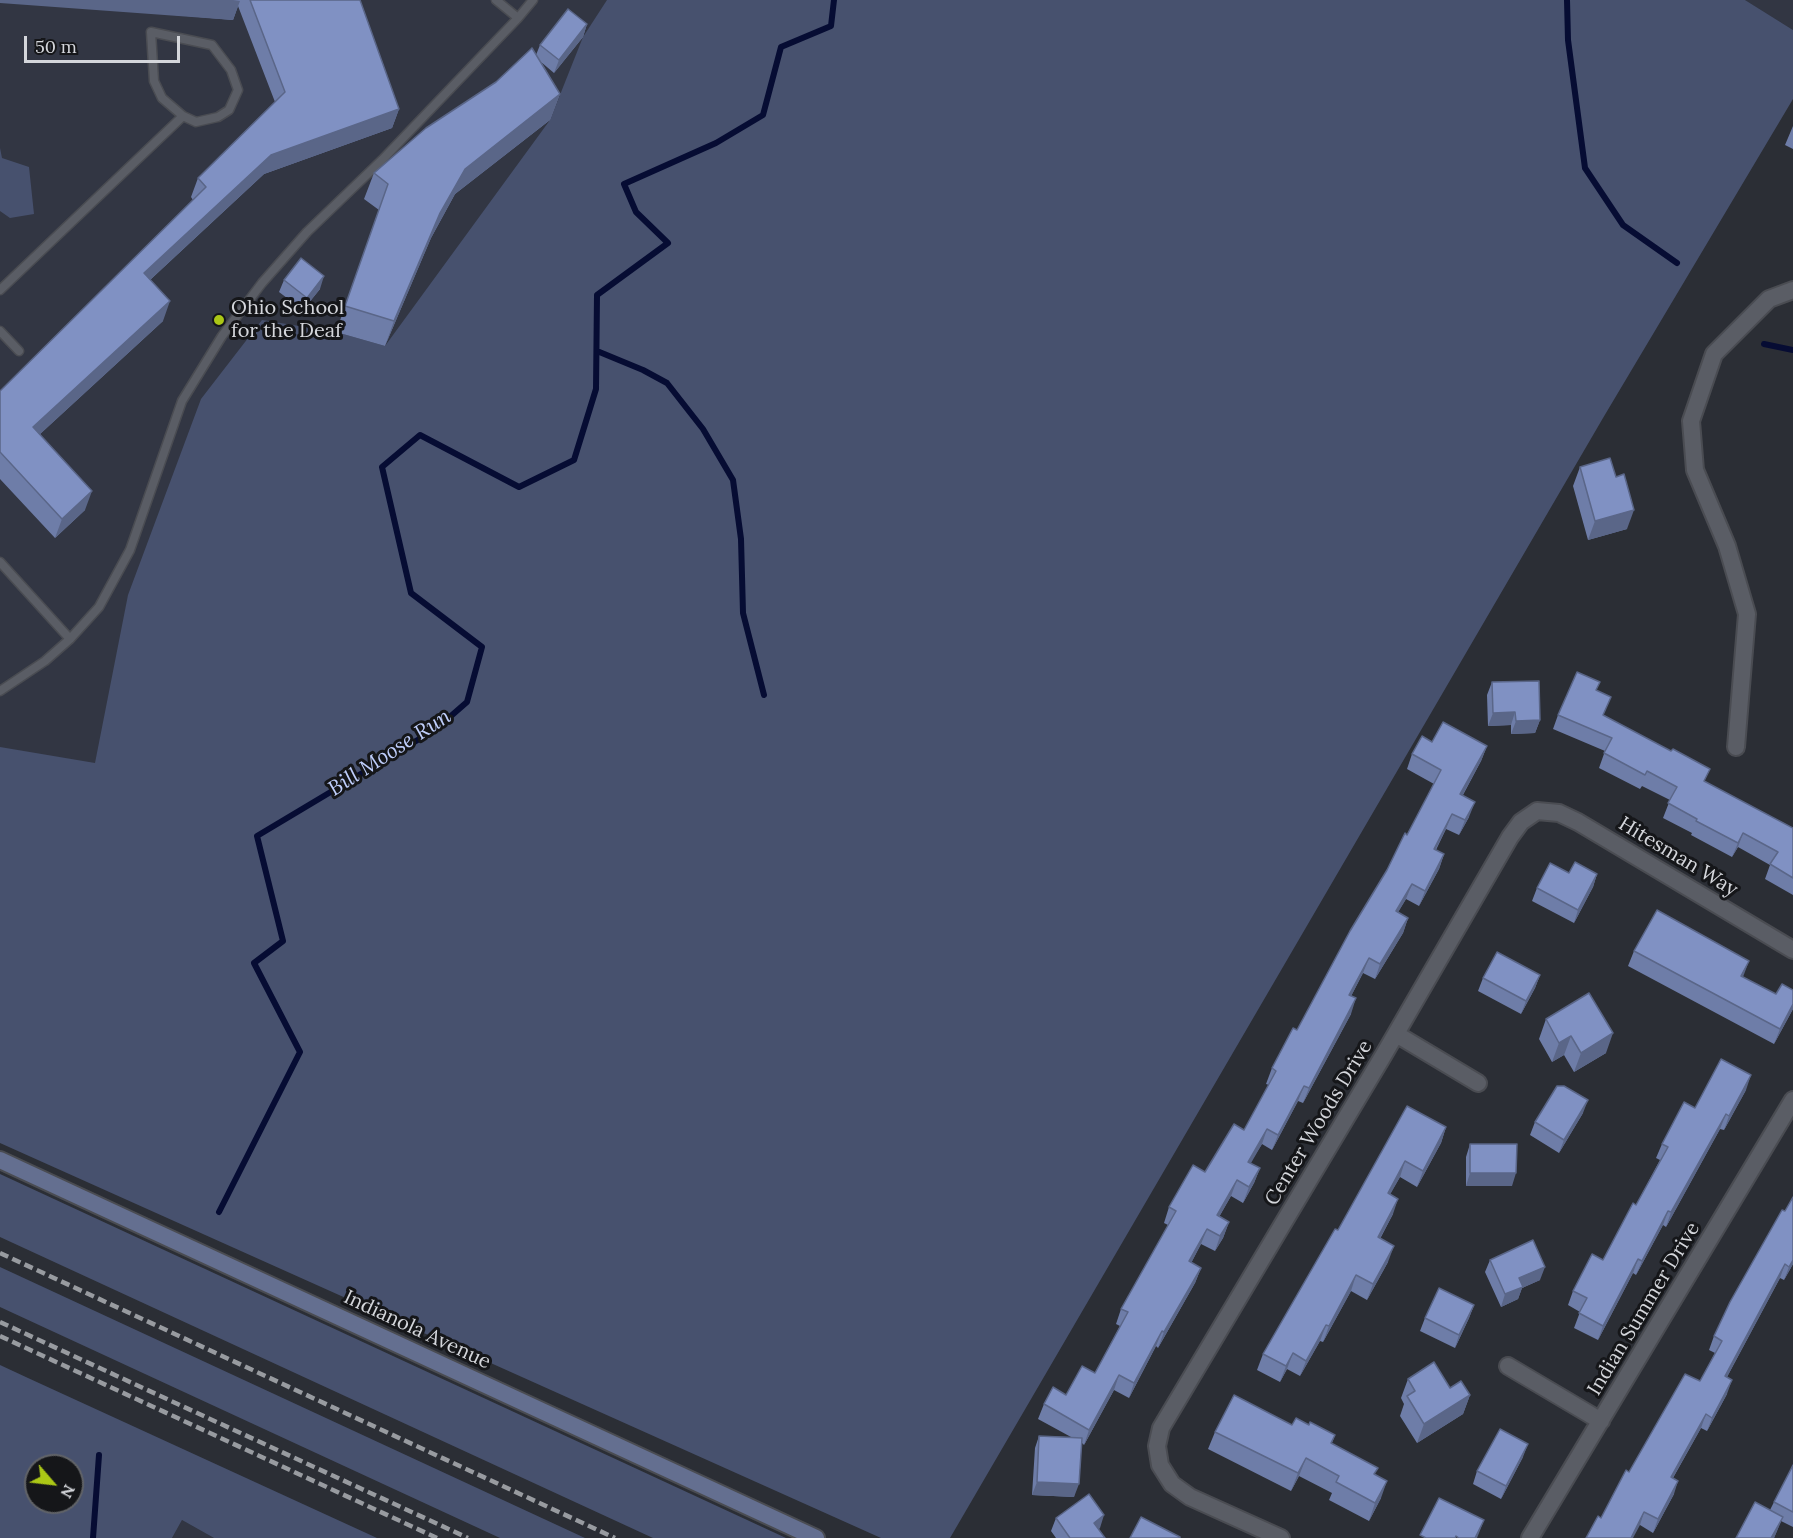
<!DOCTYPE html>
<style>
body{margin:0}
#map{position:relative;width:1793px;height:1538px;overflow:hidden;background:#2b2e35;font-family:Lora,serif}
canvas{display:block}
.north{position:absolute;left:24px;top:1454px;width:60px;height:60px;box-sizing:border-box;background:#151619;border:2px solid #616367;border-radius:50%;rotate:118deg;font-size:16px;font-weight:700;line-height:24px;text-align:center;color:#d4d6db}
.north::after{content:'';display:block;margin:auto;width:21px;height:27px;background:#abc716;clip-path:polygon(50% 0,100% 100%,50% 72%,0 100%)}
.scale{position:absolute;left:24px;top:36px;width:156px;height:27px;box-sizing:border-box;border:3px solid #d4d6db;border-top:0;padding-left:8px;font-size:18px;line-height:21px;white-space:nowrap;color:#d4d6db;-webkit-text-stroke:4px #151619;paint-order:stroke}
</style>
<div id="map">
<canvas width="1793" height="1538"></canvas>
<div class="north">N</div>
<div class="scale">50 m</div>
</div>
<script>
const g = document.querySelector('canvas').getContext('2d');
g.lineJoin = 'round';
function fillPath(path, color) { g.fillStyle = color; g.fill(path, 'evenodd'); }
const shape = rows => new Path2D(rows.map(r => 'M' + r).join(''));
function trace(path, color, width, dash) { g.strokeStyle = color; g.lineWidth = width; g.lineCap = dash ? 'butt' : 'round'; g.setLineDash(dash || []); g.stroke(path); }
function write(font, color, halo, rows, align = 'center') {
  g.font = font + ' Lora,serif'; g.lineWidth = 6; g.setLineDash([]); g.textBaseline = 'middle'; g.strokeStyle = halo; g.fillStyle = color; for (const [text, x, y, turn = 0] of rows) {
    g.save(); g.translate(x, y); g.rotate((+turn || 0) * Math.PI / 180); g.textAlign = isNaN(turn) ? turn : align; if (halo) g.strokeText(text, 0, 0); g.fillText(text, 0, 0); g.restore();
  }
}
const built = shape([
 [0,0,668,0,0,986],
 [1745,0,1793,0,1793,30,1748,2],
 [182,1520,214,1538,172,1538]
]);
const green = shape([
 [607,0,1745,0,1793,30,1793,99,1603,418,950,1538,881,1538,0,1143,0,747,95,763,128,595,201,399,262,320,336,332,385,346,550,120,583,37],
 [0,148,2,158,29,167,34,214,10,218,0,211],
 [0,1174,786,1538,653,1538,0,1237],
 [0,1267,585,1538,500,1538,0,1307],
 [0,1365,28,1378,377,1538,214,1538,182,1520,172,1538,0,1538],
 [36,1466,72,1466,72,1502,36,1502]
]);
const stream = shape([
 [1567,0,1568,40,1585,168,1623,225,1677,263],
 [1764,344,1793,350],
 [597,351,643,370,667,383,703,429,733,480,741,539,743,613,764,695],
 [219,1212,300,1052,254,963,283,941,257,836,436,729,467,702,482,647,411,593,382,467,420,435,519,487,574,460,596,389,597,295,668,243,636,212,624,184,716,143,763,115,781,47,831,26,834,0],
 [93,1538,99,1455]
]);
const service = shape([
 [496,0,518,18],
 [151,32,212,45,231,70,238,90,229,110,218,117,196,122,183,116,162,98,154,81,151,32],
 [0,290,183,116],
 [0,331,19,351],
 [0,562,70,639],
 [0,691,45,661,70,639,99,607,130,550,182,401,222,336,262,283,307,232,382,160,518,18,533,0]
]);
const minor = shape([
 [1736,747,1747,614,1727,546,1695,470,1691,421,1714,354,1769,299,1793,290],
 [1396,1034,1478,1083],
 [1508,1366,1601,1421],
 [1281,1538,1190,1497,1172,1484,1160,1465,1157,1446,1161,1428,1383,1056,1510,837,1521,822,1537,811,1559,813,1578,822,1793,950],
 [1530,1538,1793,1100]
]);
const secondary = shape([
 [0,1160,816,1538]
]);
const rail = shape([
 [0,1253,615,1538],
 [0,1322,468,1538],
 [0,1336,437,1538]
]);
const wall = shape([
 [0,0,360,0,399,109,392,128,264,174,150,280,163,321,40,434,85,510,55,538,0,479,0,391,193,200,191,197,198,178,275,102,238,6,233,20],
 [587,24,583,37,554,73,541,62,560,94,550,120,455,194,431,238,385,346,336,332,379,210,364,199,374,173,536,55,540,45],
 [1793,126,1793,149,1785,145],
 [284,280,320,289,303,310,279,292],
 [1580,467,1627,529,1588,540,1573,486],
 [1492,682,1540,720,1535,733,1511,734,1511,725,1488,726,1487,695],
 [1596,690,1604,715,1706,782,1793,828,1793,895,1765,879,1770,865,1738,847,1732,857,1691,835,1692,833,1663,818,1670,800,1642,786,1640,789,1599,768,1605,751,1553,729,1558,715],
 [1432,742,1487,746,1481,761,1463,795,1469,817,1459,835,1446,829,1436,850,1444,854,1439,869,1419,906,1406,899,1398,912,1408,918,1403,933,1375,979,1363,973,1351,996,1351,1014,1303,1103,1298,1101,1272,1150,1262,1144,1250,1163,1260,1168,1254,1183,1243,1203,1231,1196,1219,1217,1229,1222,1223,1238,1215,1251,1201,1244,1191,1263,1201,1268,1195,1283,1158,1348,1156,1346,1129,1398,1114,1390,1084,1445,1082,1443,1074,1497,1032,1495,1035,1448,1039,1436,1071,1437,1038,1419,1044,1404,1066,1395,1095,1373,1120,1326,1116,1324,1121,1309,1168,1225,1164,1223,1169,1207,1205,1172,1244,1130,1269,1085,1266,1084,1272,1068,1297,1030,1407,835,1434,784,1407,769,1412,754],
 [1569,873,1597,874,1593,887,1574,923,1532,901,1537,888],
 [1634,951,1743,977,1793,1009,1774,1044,1628,966],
 [1540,975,1535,988,1521,1014,1478,991,1483,978],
 [1546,1019,1606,1053,1574,1072,1564,1055,1552,1062,1539,1039],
 [1746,1090,1724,1130,1720,1129,1666,1227,1663,1225,1636,1275,1633,1273,1598,1340,1574,1328,1580,1312,1568,1305,1573,1291,1603,1260,1636,1205,1660,1160,1656,1158,1662,1144,1695,1108],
 [1407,1106,1446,1127,1441,1143,1417,1187,1400,1177,1390,1194,1393,1214,1380,1239,1388,1262,1367,1300,1351,1291,1323,1342,1320,1341,1300,1376,1287,1369,1280,1382,1257,1370,1263,1354,1338,1230],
 [1583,1113,1559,1153,1530,1135,1535,1122],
 [1470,1144,1512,1186,1466,1186,1466,1157],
 [1782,1210,1793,1264,1784,1280,1780,1278,1727,1377,1727,1394,1707,1431,1701,1428,1673,1478,1674,1494,1653,1533,1640,1525,1601,1518,1629,1472,1700,1381,1715,1353,1709,1350,1714,1336],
 [1490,1260,1540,1280,1522,1288,1518,1299,1501,1307,1485,1272],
 [1474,1305,1469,1318,1455,1348,1420,1331,1425,1318],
 [1408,1379,1450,1388,1470,1395,1463,1414,1417,1443,1400,1416,1404,1404,1401,1398],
 [1292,1425,1309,1425,1335,1435,1332,1443,1375,1474,1381,1498,1369,1521,1329,1500,1332,1493,1299,1476,1291,1491,1208,1449,1215,1432],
 [1523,1457,1501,1499,1473,1484,1477,1471],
 [1793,1465,1793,1527,1781,1521,1774,1538,1736,1538,1770,1510,1774,1502],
 [1056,1518,1100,1528,1098,1529,1105,1538,1056,1538,1051,1531]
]);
const shadedWall = shape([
 [0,0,233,0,240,1,233,20,0,3],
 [587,24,583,37,554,73,559,60],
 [560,94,550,120,455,194,431,238,385,346,394,321,440,213,465,169],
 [399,109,392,128,264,174,137,292,144,273,271,155],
 [324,276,320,289,303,310,307,298],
 [170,301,163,321,26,447,33,427],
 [92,491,85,510,55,538,62,519],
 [1634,510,1627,529,1588,540,1595,521],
 [1515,712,1511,725,1488,726,1493,713],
 [1540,720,1535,733,1511,734,1516,721],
 [1487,746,1481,761,1455,809,1460,794],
 [1475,802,1469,817,1459,835,1465,820],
 [1452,814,1446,829,1428,864,1434,849],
 [1743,833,1738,847,1732,857,1738,843],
 [1444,854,1439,869,1419,906,1425,891],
 [1597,874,1593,887,1574,923,1578,910],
 [1412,884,1406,899,1390,926,1396,911],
 [1408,918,1403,933,1375,979,1380,964],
 [1369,958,1363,973,1344,1010,1349,995],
 [1749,961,1743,977,1741,976],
 [1540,975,1535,988,1521,1014,1526,1001],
 [1356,998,1351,1014,1303,1103,1309,1088],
 [1793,1004,1793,1009,1774,1044,1780,1029],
 [1613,1033,1606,1053,1574,1072,1581,1053],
 [1571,1036,1564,1055,1552,1062,1559,1043],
 [1751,1075,1746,1090,1724,1130,1729,1116],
 [1304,1086,1298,1101,1272,1150,1278,1135],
 [1588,1100,1583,1113,1559,1153,1564,1140],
 [1726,1114,1720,1129,1666,1227,1671,1212],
 [1446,1127,1441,1143,1417,1187,1423,1171],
 [1267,1129,1262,1144,1243,1177,1248,1162],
 [1405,1161,1400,1177,1382,1209,1388,1193],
 [1260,1168,1254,1183,1243,1203,1249,1187],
 [1470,1173,1516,1173,1512,1186,1466,1186],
 [1237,1180,1231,1196,1211,1231,1217,1215],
 [1398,1199,1393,1214,1372,1253,1378,1237],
 [1668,1211,1663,1225,1636,1275,1642,1261],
 [1229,1222,1223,1238,1215,1251,1220,1236],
 [1207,1229,1201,1244,1184,1277,1189,1261],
 [1394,1246,1388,1262,1367,1300,1373,1284],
 [1638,1259,1633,1273,1598,1340,1603,1326],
 [1793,1260,1793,1264,1784,1280,1789,1267],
 [1785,1264,1780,1278,1720,1390,1725,1376],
 [1545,1267,1540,1280,1522,1288,1518,1299,1501,1307,1505,1294,1519,1278],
 [1201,1268,1195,1283,1158,1348,1164,1332],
 [1356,1275,1351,1291,1323,1342,1329,1326],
 [1474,1305,1469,1318,1455,1348,1459,1335],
 [1326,1325,1320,1341,1300,1376,1306,1361],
 [1162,1331,1156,1346,1129,1398,1134,1383],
 [1293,1353,1287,1369,1280,1382,1286,1366],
 [1119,1375,1114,1390,1084,1445,1089,1430],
 [1732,1380,1727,1394,1707,1431,1712,1418],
 [1470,1395,1463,1414,1417,1443,1424,1424],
 [1706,1414,1701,1428,1666,1490,1671,1477],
 [1528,1444,1523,1457,1501,1499,1506,1486],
 [1306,1458,1299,1476,1291,1491,1298,1473],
 [1387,1481,1381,1498,1369,1521,1375,1503],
 [1678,1481,1674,1494,1653,1533,1658,1519],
 [1037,1482,1079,1484,1074,1497,1032,1495],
 [1644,1512,1640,1525,1633,1538,1631,1538],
 [1104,1515,1100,1528,1089,1536,1094,1523],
 [1783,1517,1774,1538,1771,1538],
 [1484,1520,1479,1533,1477,1538,1475,1538]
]);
const building = shape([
 [250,0,360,0,399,109,271,155,144,273,170,301,33,427,92,491,62,519,0,452,0,391,206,187,198,178,285,92,250,0],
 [568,9,587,24,559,60,540,45,568,9],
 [532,48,560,94,465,169,440,213,394,321,345,306,388,184,374,173,426,128,496,82,532,48],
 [301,258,324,276,307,298,284,280,301,258],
 [1610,458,1616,477,1624,474,1634,510,1595,521,1580,467,1610,458],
 [1577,672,1600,682,1596,690,1611,697,1603,715,1671,751,1673,749,1710,769,1704,781,1793,828,1793,878,1770,864,1778,852,1743,833,1738,843,1696,821,1697,819,1668,803,1677,787,1647,771,1645,775,1604,753,1612,738,1558,715,1577,672],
 [1539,681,1540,720,1516,721,1515,712,1493,713,1492,682,1539,681],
 [1443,722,1487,746,1460,794,1475,802,1465,820,1452,814,1434,849,1444,854,1425,891,1412,884,1396,911,1408,918,1380,964,1369,958,1349,995,1356,998,1309,1088,1304,1086,1278,1135,1267,1129,1248,1162,1260,1168,1249,1187,1237,1180,1217,1215,1229,1222,1220,1236,1207,1229,1189,1261,1201,1268,1164,1332,1162,1331,1134,1383,1119,1375,1089,1430,1044,1404,1053,1387,1066,1395,1082,1366,1095,1373,1128,1312,1121,1309,1176,1211,1169,1207,1193,1165,1205,1172,1234,1124,1244,1130,1276,1071,1272,1068,1293,1028,1297,1030,1350,931,1387,870,1405,833,1407,835,1441,770,1412,754,1422,736,1432,742,1443,722],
 [1575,862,1597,874,1578,910,1537,888,1550,863,1569,873,1575,862],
 [1657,910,1749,961,1741,976,1776,994,1782,984,1793,990,1793,1004,1780,1029,1634,951,1657,910],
 [1497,952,1540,975,1526,1001,1483,978,1497,952],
 [1589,993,1613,1033,1581,1053,1571,1036,1559,1043,1546,1019,1589,993],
 [1721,1059,1751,1075,1729,1116,1726,1114,1671,1212,1668,1211,1642,1261,1638,1259,1603,1326,1579,1313,1587,1298,1573,1291,1592,1254,1603,1260,1633,1203,1636,1205,1668,1147,1662,1144,1684,1102,1695,1108,1721,1059],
 [1557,1086,1564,1086,1588,1100,1564,1140,1535,1122,1557,1086],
 [1407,1106,1446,1127,1423,1171,1405,1161,1388,1193,1398,1199,1378,1237,1394,1246,1373,1284,1356,1275,1329,1326,1326,1325,1306,1361,1293,1353,1286,1366,1263,1354,1335,1229,1338,1230,1407,1106],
 [1470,1144,1517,1144,1516,1173,1470,1173,1470,1144],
 [1793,1197,1793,1260,1789,1267,1785,1264,1725,1376,1732,1380,1712,1418,1706,1414,1671,1477,1678,1481,1658,1519,1644,1512,1631,1538,1586,1538,1598,1516,1601,1518,1626,1470,1629,1472,1685,1374,1700,1381,1722,1341,1714,1336,1730,1302,1782,1210,1785,1211,1793,1197],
 [1533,1240,1545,1267,1519,1278,1523,1287,1505,1294,1490,1260,1533,1240],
 [1439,1288,1474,1305,1459,1335,1425,1318,1439,1288],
 [1434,1362,1450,1388,1461,1381,1470,1395,1424,1424,1407,1396,1415,1391,1408,1379,1434,1362],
 [1234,1395,1292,1425,1296,1418,1309,1425,1310,1422,1335,1435,1331,1443,1378,1468,1374,1474,1387,1481,1375,1503,1336,1482,1339,1476,1306,1458,1298,1473,1215,1432,1234,1395],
 [1500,1429,1528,1444,1506,1486,1477,1471,1500,1429],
 [1039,1436,1082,1438,1079,1484,1037,1482,1039,1436],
 [1793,1465,1793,1512,1774,1502,1793,1465],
 [1089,1494,1104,1515,1094,1523,1105,1538,1070,1538,1056,1518,1089,1494],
 [1439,1498,1484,1520,1475,1538,1459,1538,1456,1536,1455,1538,1426,1538,1420,1535,1439,1498],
 [1755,1502,1783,1517,1771,1538,1736,1538,1755,1502],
 [1141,1517,1180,1537,1180,1538,1130,1538,1141,1517]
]);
const markers = [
 [219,320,6,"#abc716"]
];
const poiNames = [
 ["Ohio School",231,308],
 ["for the Deaf",231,331]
];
const streetNames = [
 ["Hitesman Way",1678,857,31],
 ["Center Woods Drive",1319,1123,-59],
 ["Indian Summer Drive",1644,1309,-59],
 ["Indianola Avenue",417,1330,25]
];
const waterNames = [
 ["Bill Moose Run",390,753,-33]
];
fillPath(built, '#323643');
fillPath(green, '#47516e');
trace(stream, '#060c33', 6);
trace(service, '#4a4c52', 11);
trace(minor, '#4a4c52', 20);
trace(secondary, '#4a4c52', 20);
trace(service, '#5a5d65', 8);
trace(minor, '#5a5d65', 16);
trace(secondary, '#646f90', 16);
trace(rail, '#989ba0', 4.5, [9, 4.5]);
fillPath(wall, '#6e7da8');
fillPath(shadedWall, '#5a6688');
fillPath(building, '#8091c3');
trace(building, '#5a6688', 1.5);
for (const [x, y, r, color] of markers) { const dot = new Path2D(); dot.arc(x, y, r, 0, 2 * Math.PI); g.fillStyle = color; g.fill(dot); trace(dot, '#151619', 2); }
write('20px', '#d4d6db', '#151619', poiNames, 'left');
write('20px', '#d4d6db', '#151619', streetNames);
write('italic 21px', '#bfcefb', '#151619', waterNames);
</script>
